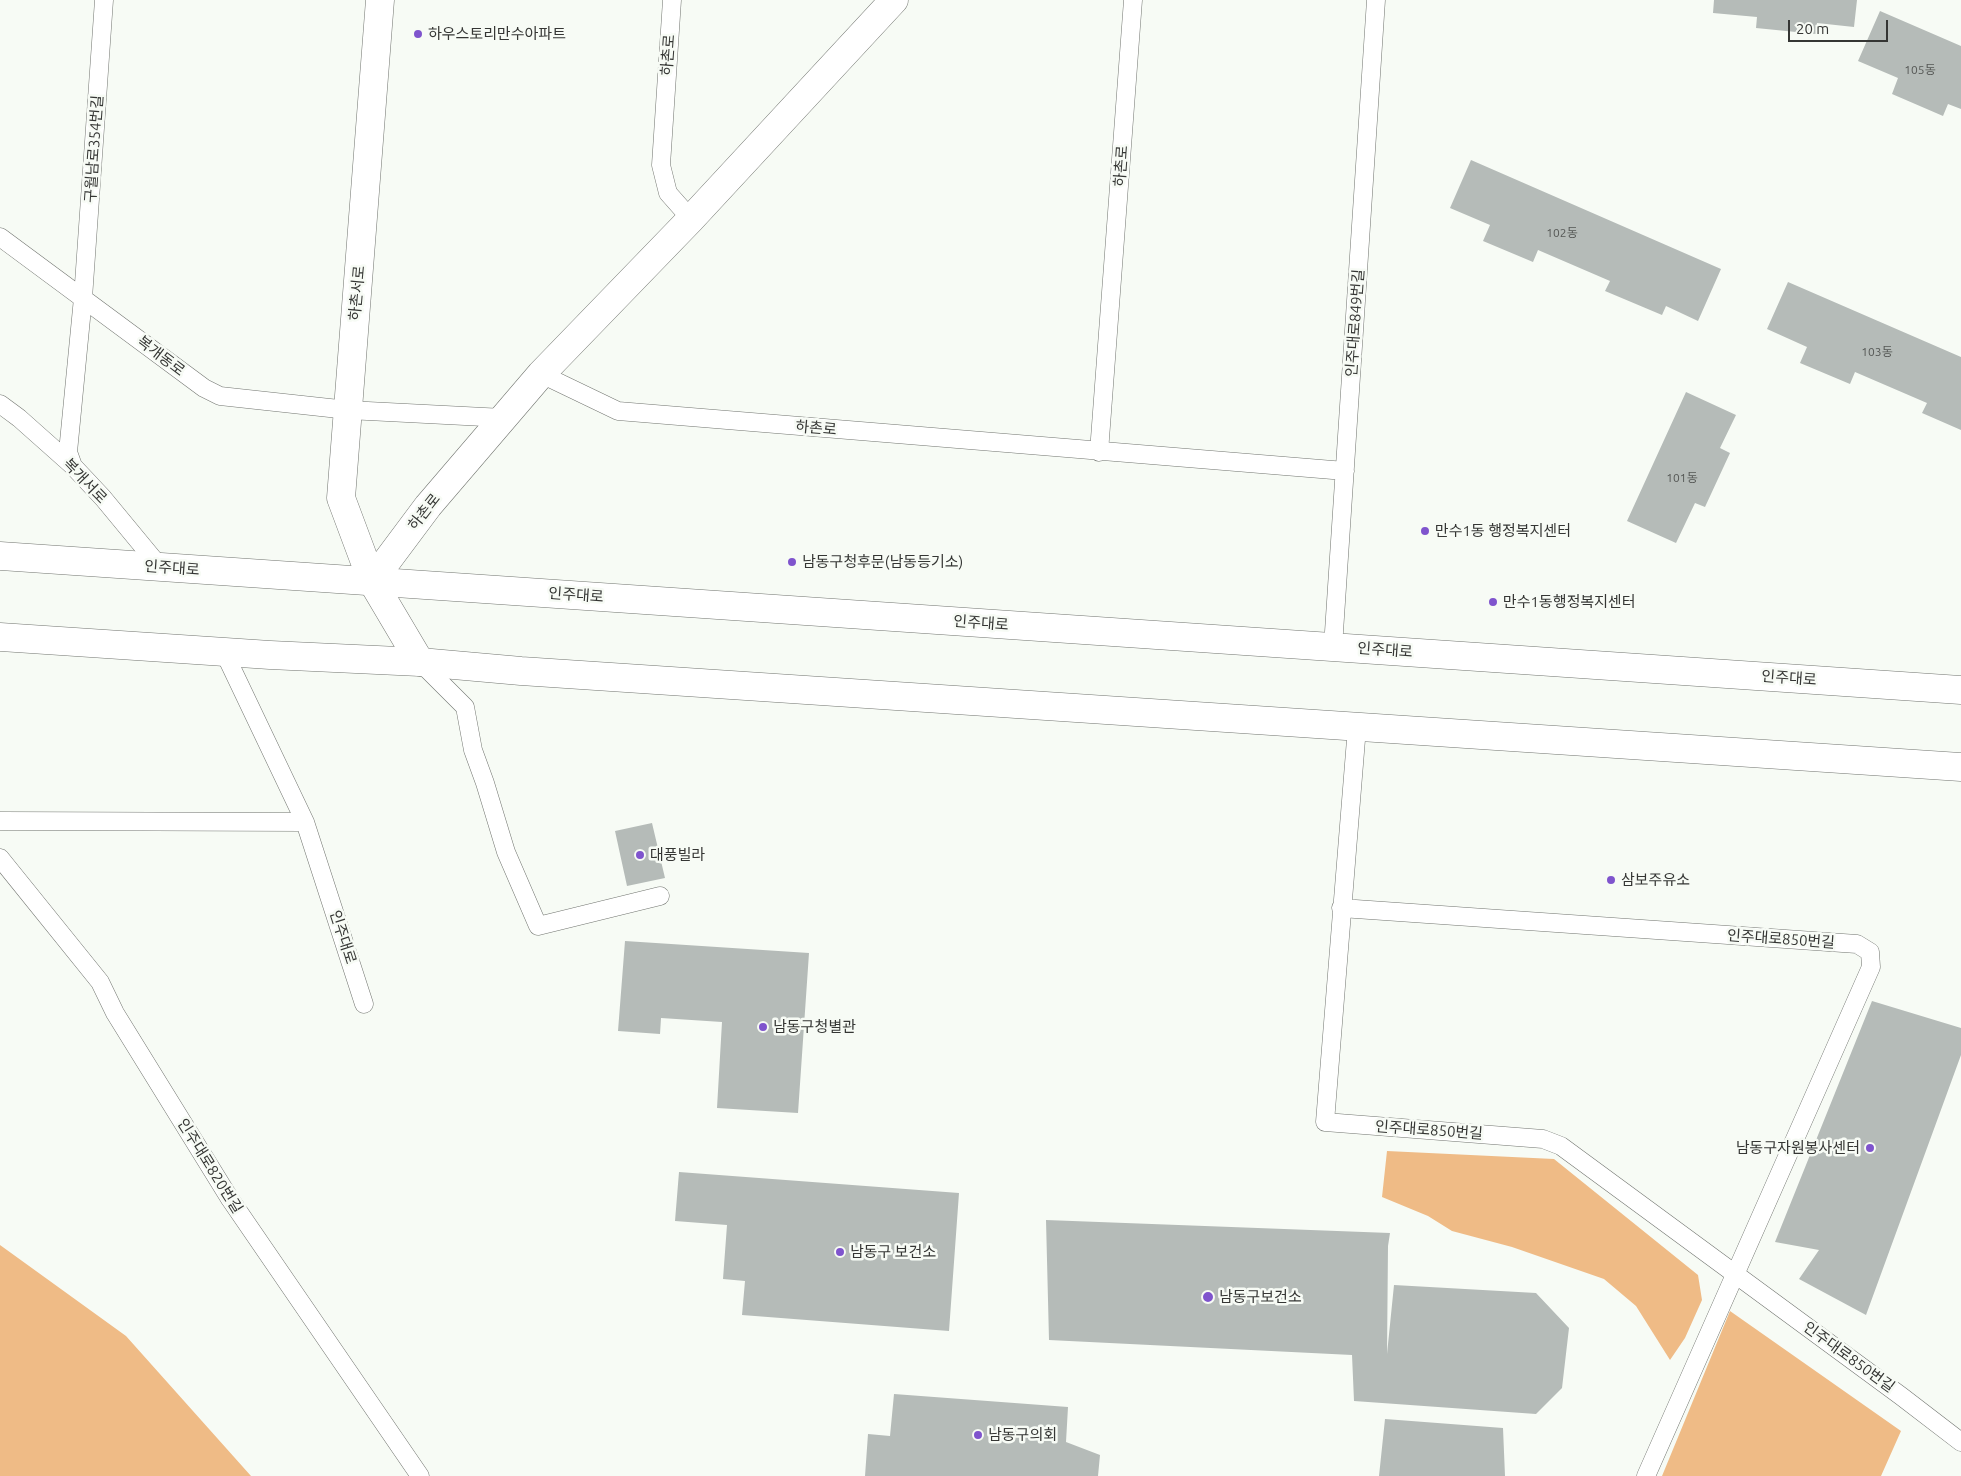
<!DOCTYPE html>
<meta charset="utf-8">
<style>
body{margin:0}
#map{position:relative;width:1961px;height:1476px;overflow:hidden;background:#f7fbf5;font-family:Ubuntu,sans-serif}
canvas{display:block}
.scale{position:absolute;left:1788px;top:20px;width:100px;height:22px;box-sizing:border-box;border:2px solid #353634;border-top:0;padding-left:6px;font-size:15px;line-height:18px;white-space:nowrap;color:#353634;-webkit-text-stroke:4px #f7fbf5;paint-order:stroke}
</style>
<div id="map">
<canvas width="1961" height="1476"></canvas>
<div class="scale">20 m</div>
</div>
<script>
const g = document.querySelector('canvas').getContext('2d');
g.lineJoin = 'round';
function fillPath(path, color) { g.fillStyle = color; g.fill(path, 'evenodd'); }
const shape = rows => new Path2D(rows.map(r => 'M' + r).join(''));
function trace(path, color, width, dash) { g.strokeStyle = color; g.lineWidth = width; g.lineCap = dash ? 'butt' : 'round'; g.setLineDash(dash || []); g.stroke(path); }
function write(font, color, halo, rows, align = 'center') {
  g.font = font + ' Ubuntu,"Noto Sans KR",sans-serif'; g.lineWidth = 5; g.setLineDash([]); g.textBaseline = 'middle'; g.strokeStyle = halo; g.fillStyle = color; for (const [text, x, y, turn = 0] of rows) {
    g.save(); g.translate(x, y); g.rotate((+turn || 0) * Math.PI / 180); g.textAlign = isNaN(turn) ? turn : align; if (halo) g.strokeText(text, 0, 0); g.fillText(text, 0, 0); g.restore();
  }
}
const green = shape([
 [1387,1151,1554,1159,1698,1275,1702,1300,1685,1338,1670,1360,1636,1306,1604,1279,1512,1247,1452,1231,1428,1216,1382,1197],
 [0,1245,126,1336,251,1476,0,1476],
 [1730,1311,1901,1431,1881,1476,1662,1476]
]);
const building = shape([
 [1714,0,1857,0,1854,27,1817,23,1816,34,1756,28,1757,17,1713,13],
 [1880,11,1961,46,1961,109,1948,104,1943,116,1892,94,1898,78,1858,61],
 [1471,160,1721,269,1698,321,1666,306,1662,315,1605,291,1610,281,1538,250,1533,262,1483,241,1490,225,1450,208],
 [1788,282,1961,357,1961,430,1922,413,1927,403,1855,372,1850,384,1800,363,1807,347,1767,329],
 [1686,392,1736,415,1720,448,1730,453,1705,507,1695,503,1676,543,1627,521],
 [652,823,665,878,627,886,615,831],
 [625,941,809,953,798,1113,717,1108,722,1022,661,1018,660,1034,618,1031],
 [1872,1001,1961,1028,1961,1055,1866,1315,1799,1279,1819,1250,1775,1242],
 [679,1172,959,1193,949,1331,742,1315,745,1281,723,1279,727,1225,675,1221],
 [1046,1220,1390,1233,1388,1246,1387,1354,1394,1285,1536,1293,1569,1328,1562,1388,1536,1414,1354,1401,1352,1355,1049,1340],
 [894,1394,1068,1407,1066,1442,1100,1455,1098,1476,865,1476,868,1434,890,1436],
 [1385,1419,1503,1428,1505,1476,1379,1476]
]);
const service = shape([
 [672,0,661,165,668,193,691,219],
 [0,237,204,388,220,396,348,410,504,418],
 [541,374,618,411,1345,471],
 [0,404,19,418,73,466,103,498,160,567],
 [1099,452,1133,0],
 [73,466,68,452,83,298,104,0],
 [1333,647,1376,0],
 [224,652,305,822,364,1004],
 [420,662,465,707,473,750,485,783,506,852,538,926,660,896],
 [1357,727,1325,1122,1543,1139,1561,1146,1901,1396,1961,1442],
 [0,821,305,822],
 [0,858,100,982,115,1013,230,1199,420,1476],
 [1341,908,1857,944,1870,952,1871,967,1646,1476]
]);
const tertiary = shape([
 [372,581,341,498,380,0],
 [420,662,372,581,428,506,541,374,691,219,894,0]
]);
const secondary = shape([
 [0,556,1961,690],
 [0,637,270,655,420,662,521,671,1961,767]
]);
const markers = [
 [418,34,5,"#7f54cd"],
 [1425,531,5,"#7f54cd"],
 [792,562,5,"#7f54cd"],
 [1493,602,5,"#7f54cd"],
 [640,855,5,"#7f54cd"],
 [1611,880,5,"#7f54cd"],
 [763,1027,5,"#7f54cd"],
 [1870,1148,5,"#7f54cd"],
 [840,1252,5,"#7f54cd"],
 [1208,1297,6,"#7f54cd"],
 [978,1435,5,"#7f54cd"]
];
const numberNames = [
 ["105동",1920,70],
 ["102동",1562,233],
 ["103동",1877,352],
 ["101동",1682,478]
];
const poiNames = [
 ["하우스토리만수아파트",428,34],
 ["만수1동 행정복지센터",1435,531],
 ["남동구청후문(남동등기소)",802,562],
 ["만수1동행정복지센터",1503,602],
 ["대풍빌라",650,855],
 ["삼보주유소",1621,880],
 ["남동구청별관",773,1027],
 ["남동구자원봉사센터",1860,1148,"right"],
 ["남동구 보건소",850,1252],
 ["남동구보건소",1219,1297],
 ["남동구의회",988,1435]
];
const streetNames = [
 ["하촌로",668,55,-86],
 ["구월남로354번길",94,149,-86],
 ["하촌로",1121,166,-86],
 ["하촌서로",357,293,-85],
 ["인주대로849번길",1355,323,-86],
 ["복개동로",161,356,37],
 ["하촌로",816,428,5],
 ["복개서로",85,481,46],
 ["하촌로",424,512,-52],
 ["인주대로",172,568,4],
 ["인주대로",576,595,4],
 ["인주대로",981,623,4],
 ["인주대로",1385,650,4],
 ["인주대로",1789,678,4],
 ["인주대로",343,937,72],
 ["인주대로850번길",1781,939,4],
 ["인주대로850번길",1429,1130,4],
 ["인주대로820번길",210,1166,58],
 ["인주대로850번길",1849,1357,36]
];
fillPath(green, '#efbb86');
fillPath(building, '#b5bbb8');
trace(service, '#727570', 19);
trace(tertiary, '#727570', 29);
trace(secondary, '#727570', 29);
trace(service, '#fff', 18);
trace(tertiary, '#fff', 28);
trace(secondary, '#fff', 28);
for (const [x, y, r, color] of markers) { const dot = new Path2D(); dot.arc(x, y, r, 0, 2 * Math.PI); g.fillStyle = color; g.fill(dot); trace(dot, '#f7fbf5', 2); }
write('12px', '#555755', null, numberNames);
write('15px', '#353634', '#f7fbf5', poiNames, 'left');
write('15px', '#353634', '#f7fbf5', streetNames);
</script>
